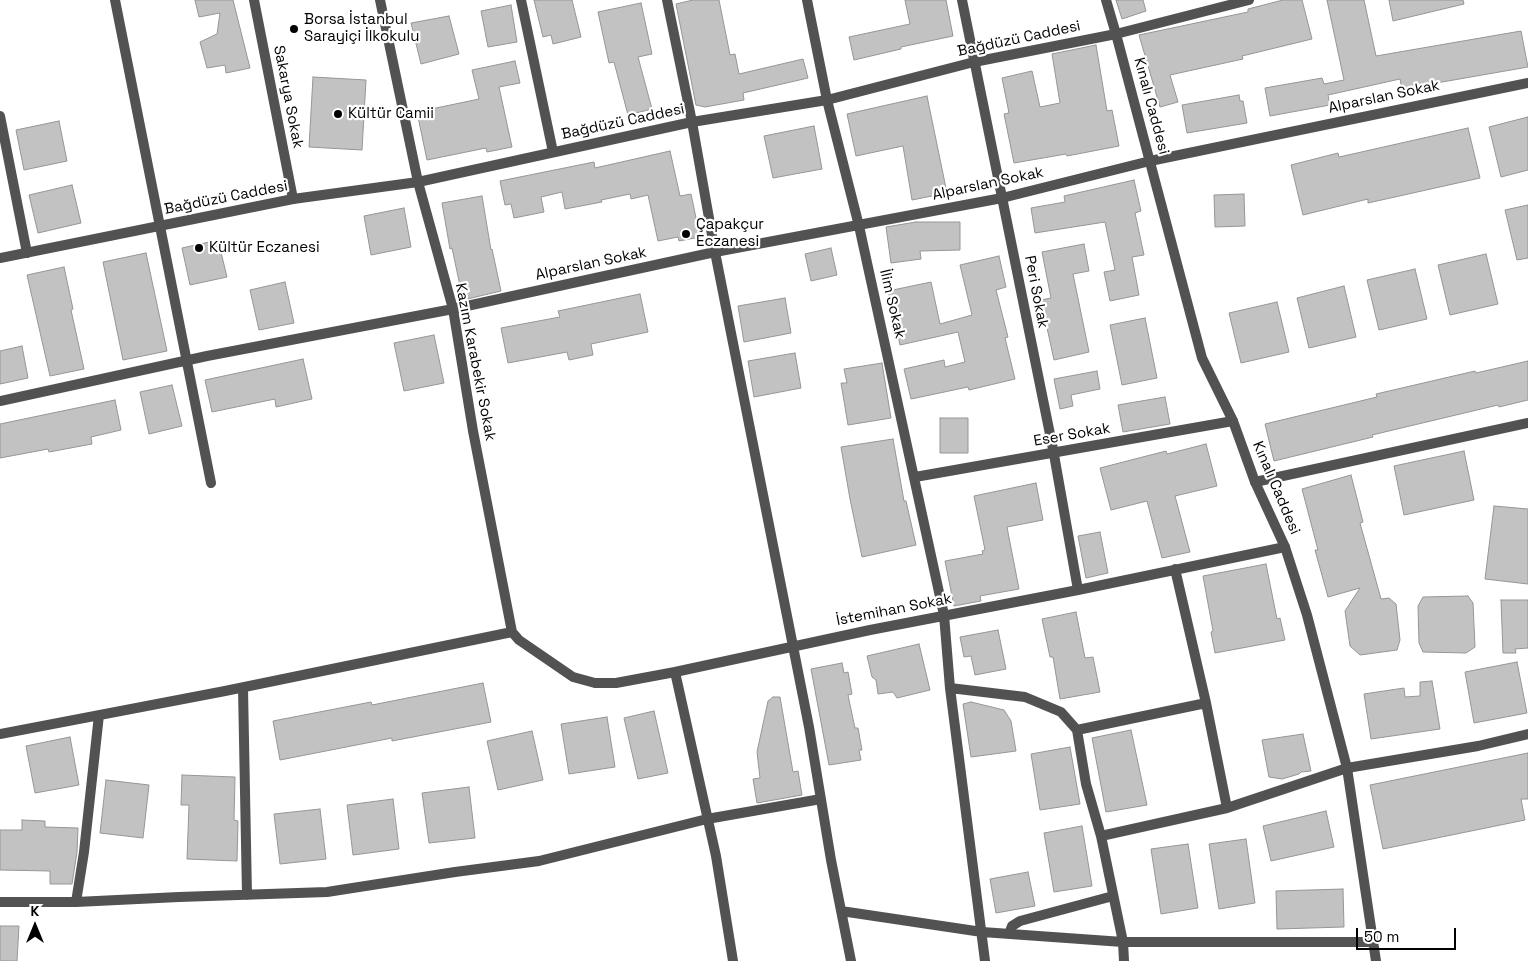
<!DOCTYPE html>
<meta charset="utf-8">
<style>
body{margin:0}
#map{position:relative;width:1528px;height:961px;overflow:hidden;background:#fff;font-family:"Space Grotesk",sans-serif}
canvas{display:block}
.north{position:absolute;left:10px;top:901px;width:50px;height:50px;-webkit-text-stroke:4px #fff;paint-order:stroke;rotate:0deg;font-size:14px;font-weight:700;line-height:20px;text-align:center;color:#000}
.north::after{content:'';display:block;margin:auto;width:18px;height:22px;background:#000;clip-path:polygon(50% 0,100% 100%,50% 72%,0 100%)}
.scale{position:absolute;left:1356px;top:928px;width:100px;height:22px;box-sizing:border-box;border:2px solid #000;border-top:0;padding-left:6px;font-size:15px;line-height:18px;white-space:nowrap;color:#000;-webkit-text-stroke:4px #fff;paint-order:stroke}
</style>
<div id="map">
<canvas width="1528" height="961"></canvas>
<div class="north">K</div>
<div class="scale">50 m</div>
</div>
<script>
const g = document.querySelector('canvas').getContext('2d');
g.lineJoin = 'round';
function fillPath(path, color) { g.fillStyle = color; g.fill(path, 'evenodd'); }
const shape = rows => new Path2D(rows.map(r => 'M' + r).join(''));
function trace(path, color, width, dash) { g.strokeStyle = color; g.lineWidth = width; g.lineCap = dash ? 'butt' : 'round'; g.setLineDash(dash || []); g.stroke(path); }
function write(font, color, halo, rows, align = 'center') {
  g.font = font + ' "Space Grotesk",sans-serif'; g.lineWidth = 4.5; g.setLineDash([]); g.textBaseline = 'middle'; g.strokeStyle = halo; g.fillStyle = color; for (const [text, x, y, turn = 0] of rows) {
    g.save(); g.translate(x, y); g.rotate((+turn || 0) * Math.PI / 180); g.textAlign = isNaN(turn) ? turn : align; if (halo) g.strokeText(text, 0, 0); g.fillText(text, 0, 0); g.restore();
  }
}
const building = shape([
 [195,0,233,0,250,68,226,73,225,65,207,68,200,42,217,34,220,13,199,17,195,0],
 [534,0,572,0,581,37,553,44,551,35,543,37,534,0],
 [693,0,719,0,730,55,735,54,739,74,803,59,808,78,743,93,744,100,705,107,696,105,676,4,693,0],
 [905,0,946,0,953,36,901,47,901,49,854,60,849,37,910,24,905,0],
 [1116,0,1143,0,1146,11,1122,19,1116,0],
 [1283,0,1302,0,1312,39,1242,56,1243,59,1170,75,1178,102,1160,107,1139,35,1248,12,1248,9,1283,0],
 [1327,0,1364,0,1376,56,1521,31,1528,67,1402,89,1400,79,1328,95,1330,105,1270,116,1265,88,1322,78,1324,84,1344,80,1327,0],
 [1389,0,1463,0,1464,4,1393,21,1389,0],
 [641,3,652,54,638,57,652,109,628,115,614,62,609,63,598,12,641,3],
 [511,5,517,42,488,47,481,11,511,5],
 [449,16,459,54,421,64,411,23,449,16],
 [1096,45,1107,111,1112,110,1119,146,1067,156,1066,154,1014,163,1004,114,1009,113,1002,78,1032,71,1040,107,1060,103,1052,54,1096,45],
 [515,61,520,83,499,87,512,147,487,152,486,148,427,160,417,112,479,99,472,70,515,61],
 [313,77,366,80,362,150,309,147,313,77],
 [1239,95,1240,101,1243,101,1247,123,1187,133,1182,105,1239,95],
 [927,96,947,193,912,200,903,146,856,156,847,114,927,96],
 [1528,117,1528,170,1501,177,1489,127,1528,117],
 [59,121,67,161,24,170,16,130,59,121],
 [814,126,822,169,773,178,764,136,814,126],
 [1468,128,1480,178,1368,203,1368,199,1303,215,1291,165,1338,153,1339,157,1468,128],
 [670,151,680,196,691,194,700,237,679,241,678,237,658,241,648,195,631,199,630,194,601,200,602,202,565,209,562,192,541,197,544,212,514,218,511,204,505,205,500,181,594,162,595,168,670,151],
 [1134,180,1141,211,1135,213,1144,255,1132,257,1139,295,1110,301,1104,272,1115,270,1105,222,1035,233,1031,208,1065,202,1064,196,1134,180],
 [72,185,81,223,38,233,29,195,72,185],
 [1244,194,1245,226,1215,227,1214,195,1244,194],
 [482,196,491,250,492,249,501,291,463,300,452,248,450,249,442,203,482,196],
 [1528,205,1528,258,1517,260,1505,210,1528,205],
 [404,208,411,247,371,255,364,216,404,208],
 [916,222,960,222,960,250,920,251,921,259,891,263,886,227,916,222],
 [218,240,227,277,190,285,182,248,218,240],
 [1084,244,1089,271,1073,274,1089,352,1054,360,1041,300,1051,298,1042,252,1084,244],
 [831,248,837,275,811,281,805,254,831,248],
 [146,253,167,351,123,360,103,262,146,253],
 [1486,254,1498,304,1450,315,1438,265,1486,254],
 [999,256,1006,287,996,290,1008,337,1005,338,1015,379,969,390,968,387,911,399,904,369,944,360,945,367,965,362,958,332,900,345,888,291,931,282,940,324,972,315,960,265,999,256],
 [64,267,73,309,71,310,84,369,50,376,27,275,64,267],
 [1415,269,1427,319,1379,330,1367,280,1415,269],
 [285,282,294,323,259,330,250,290,285,282],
 [1344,286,1356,337,1309,348,1297,298,1344,286],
 [640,294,648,332,591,344,593,355,569,360,567,352,508,363,501,328,560,317,558,311,640,294],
 [785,298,791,333,744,342,738,306,785,298],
 [1277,302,1289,352,1241,363,1229,313,1277,302],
 [1145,318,1157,378,1122,385,1110,325,1145,318],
 [434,335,444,383,404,391,394,343,434,335],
 [22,346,28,378,0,384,0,351,22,346],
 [795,353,801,388,754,397,748,361,795,353],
 [303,359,312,399,276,407,275,399,212,412,205,380,303,359],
 [1528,361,1528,400,1499,407,1498,405,1372,435,1373,437,1274,461,1265,424,1377,397,1376,394,1475,371,1476,373,1528,361],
 [882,363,891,418,848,425,841,383,847,383,844,369,882,363],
 [1097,371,1100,389,1071,395,1073,406,1060,409,1054,379,1097,371],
 [172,385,182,426,149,434,140,392,172,385],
 [1165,397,1170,424,1123,432,1118,405,1165,397],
 [115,400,121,430,91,437,92,444,49,452,48,449,0,458,0,424,115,400],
 [940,418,968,418,968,453,940,453,940,418],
 [893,439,904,501,906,501,916,545,862,557,850,499,841,447,893,439],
 [1206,444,1217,486,1175,496,1190,552,1162,558,1147,501,1111,510,1100,468,1166,451,1167,454,1206,444],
 [1464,451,1474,500,1404,515,1394,466,1464,451],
 [1351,475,1363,522,1360,523,1381,599,1389,598,1396,604,1400,640,1397,650,1360,655,1350,646,1345,611,1360,588,1328,597,1315,550,1318,550,1302,489,1351,475],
 [1036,483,1043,520,1007,527,1019,589,980,596,981,601,954,606,945,561,983,554,982,551,985,550,974,496,1036,483],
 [1494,506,1528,509,1528,584,1485,579,1494,506],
 [1100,532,1108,573,1086,578,1078,536,1100,532],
 [1266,564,1277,619,1280,618,1285,640,1215,653,1211,632,1213,631,1203,576,1266,564],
 [1468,596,1473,603,1475,647,1466,653,1423,652,1419,643,1418,606,1423,597,1468,596],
 [1501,600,1528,600,1528,648,1515,649,1516,653,1503,653,1501,600],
 [1076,612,1085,658,1093,657,1100,692,1060,699,1053,657,1050,657,1042,619,1076,612],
 [998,630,1006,669,975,675,971,656,964,657,960,637,998,630],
 [919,644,930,690,897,698,893,692,878,694,876,680,872,677,867,656,919,644],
 [1517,662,1527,713,1474,723,1465,672,1517,662],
 [842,663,844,673,848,672,852,694,848,695,853,719,855,728,858,728,862,750,859,750,861,760,829,765,811,669,842,663],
 [1432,681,1440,729,1371,739,1364,694,1404,688,1405,697,1420,696,1420,682,1432,681],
 [483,683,491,722,392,741,392,738,280,760,273,721,371,702,372,705,483,683],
 [773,697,780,697,793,772,798,771,802,795,757,803,753,779,760,778,757,752,768,701,773,697],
 [971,702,1004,710,1011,721,1016,751,971,757,963,704,971,702],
 [654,711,668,773,638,779,624,718,654,711],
 [607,717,615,767,569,774,561,724,607,717],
 [1131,730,1147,805,1106,812,1092,738,1131,730],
 [532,731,543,780,498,790,487,741,532,731],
 [1303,734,1311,771,1301,772,1299,774,1282,779,1269,777,1262,740,1303,734],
 [70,737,79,785,35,793,26,746,70,737],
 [1070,747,1080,804,1040,810,1031,754,1070,747],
 [1528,753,1528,799,1521,799,1525,820,1383,849,1370,785,1528,753],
 [182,775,235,777,234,820,238,821,237,861,187,859,189,805,181,805,182,775],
 [106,780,149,785,143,838,100,833,106,780],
 [469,787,475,838,429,843,422,793,469,787],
 [393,799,399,849,353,855,347,805,393,799],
 [320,809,326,859,280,864,274,814,320,809],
 [1326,811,1334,847,1271,861,1263,826,1326,811],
 [22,820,45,821,45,827,78,828,77,852,72,884,50,884,50,871,0,870,0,830,22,830,22,820],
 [1082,826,1092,886,1054,892,1044,833,1082,826],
 [1246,839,1255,903,1219,909,1209,844,1246,839],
 [1188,844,1198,908,1161,914,1151,849,1188,844],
 [1028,872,1035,906,996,913,990,879,1028,872],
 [1343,889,1344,927,1277,929,1276,891,1343,889],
 [0,926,19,926,17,961,0,961,0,926]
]);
const minor = shape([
 [115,0,211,483],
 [254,0,293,199],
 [380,0,418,182,453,309,473,431,512,632,519,640,573,677,595,683,616,683,675,672,870,630,1078,590,1285,547],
 [521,0,553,152],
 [667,0,692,122,715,252,809,727,831,860,851,961],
 [807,0,827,100,859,226,944,615,950,688,985,961],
 [962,0,1053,449,1078,590],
 [1106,0,1116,34],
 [0,116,27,253],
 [0,401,207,356,453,309,715,252,1002,198,1150,161,1528,83],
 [915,477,1233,421],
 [1255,482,1528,423],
 [1175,569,1206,703,1227,808],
 [675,672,716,856,733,961],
 [243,688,247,895],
 [950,688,1025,697,1061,712,1077,730,1206,703],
 [1077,730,1086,784,1101,836,1123,942,1124,961],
 [0,734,225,691,512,632],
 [1101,836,1227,808,1347,768,1478,746,1528,734],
 [0,902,76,902,179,897,327,892,455,872,539,861,707,819,821,799],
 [76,902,84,852,99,715],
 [841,911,982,932,1123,942,1372,942],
 [1009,934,1012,926,1020,921,1113,896]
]);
const tertiary = shape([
 [1116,34,1202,358,1233,421,1255,482,1285,547,1307,615,1347,768,1376,961],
 [0,258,293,199,418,182,692,122,827,100,974,62,1116,34,1249,0]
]);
const markers = [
 [294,29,5,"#000"],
 [338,114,5,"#000"],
 [686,234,5,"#000"],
 [199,248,5,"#000"]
];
const poiNames = [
 ["Borsa İstanbul",304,20],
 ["Sarayiçi İlkokulu",304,37],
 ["Kültür Camii",348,114],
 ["Çapakçur",696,225],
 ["Eczanesi",696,242],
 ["Kültür Eczanesi",209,248]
];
const streetNames = [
 ["Bağdüzü Caddesi",1019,39,-12],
 ["Sakarya Sokak",288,97,79],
 ["Alparslan Sokak",1384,97,-12],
 ["Kınalı Caddesi",1151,106,75],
 ["Bağdüzü Caddesi",623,122,-12],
 ["Alparslan Sokak",988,184,-12],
 ["Bağdüzü Caddesi",226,198,-11],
 ["Alparslan Sokak",591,264,-12],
 ["Peri Sokak",1036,292,79],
 ["İlim Sokak",892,304,77],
 ["Kazım Karabekir Sokak",475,362,79],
 ["Eser Sokak",1072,435,-10],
 ["Kınalı Caddesi",1276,488,67],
 ["İstemihan Sokak",894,610,-11]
];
fillPath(building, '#c2c2c2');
trace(building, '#969696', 1);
trace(minor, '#525252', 10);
trace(tertiary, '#525252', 10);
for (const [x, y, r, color] of markers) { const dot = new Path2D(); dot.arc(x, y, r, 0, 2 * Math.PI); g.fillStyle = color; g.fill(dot); trace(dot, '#fff', 2); }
write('15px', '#000', '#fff', poiNames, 'left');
write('15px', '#000', '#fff', streetNames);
</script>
